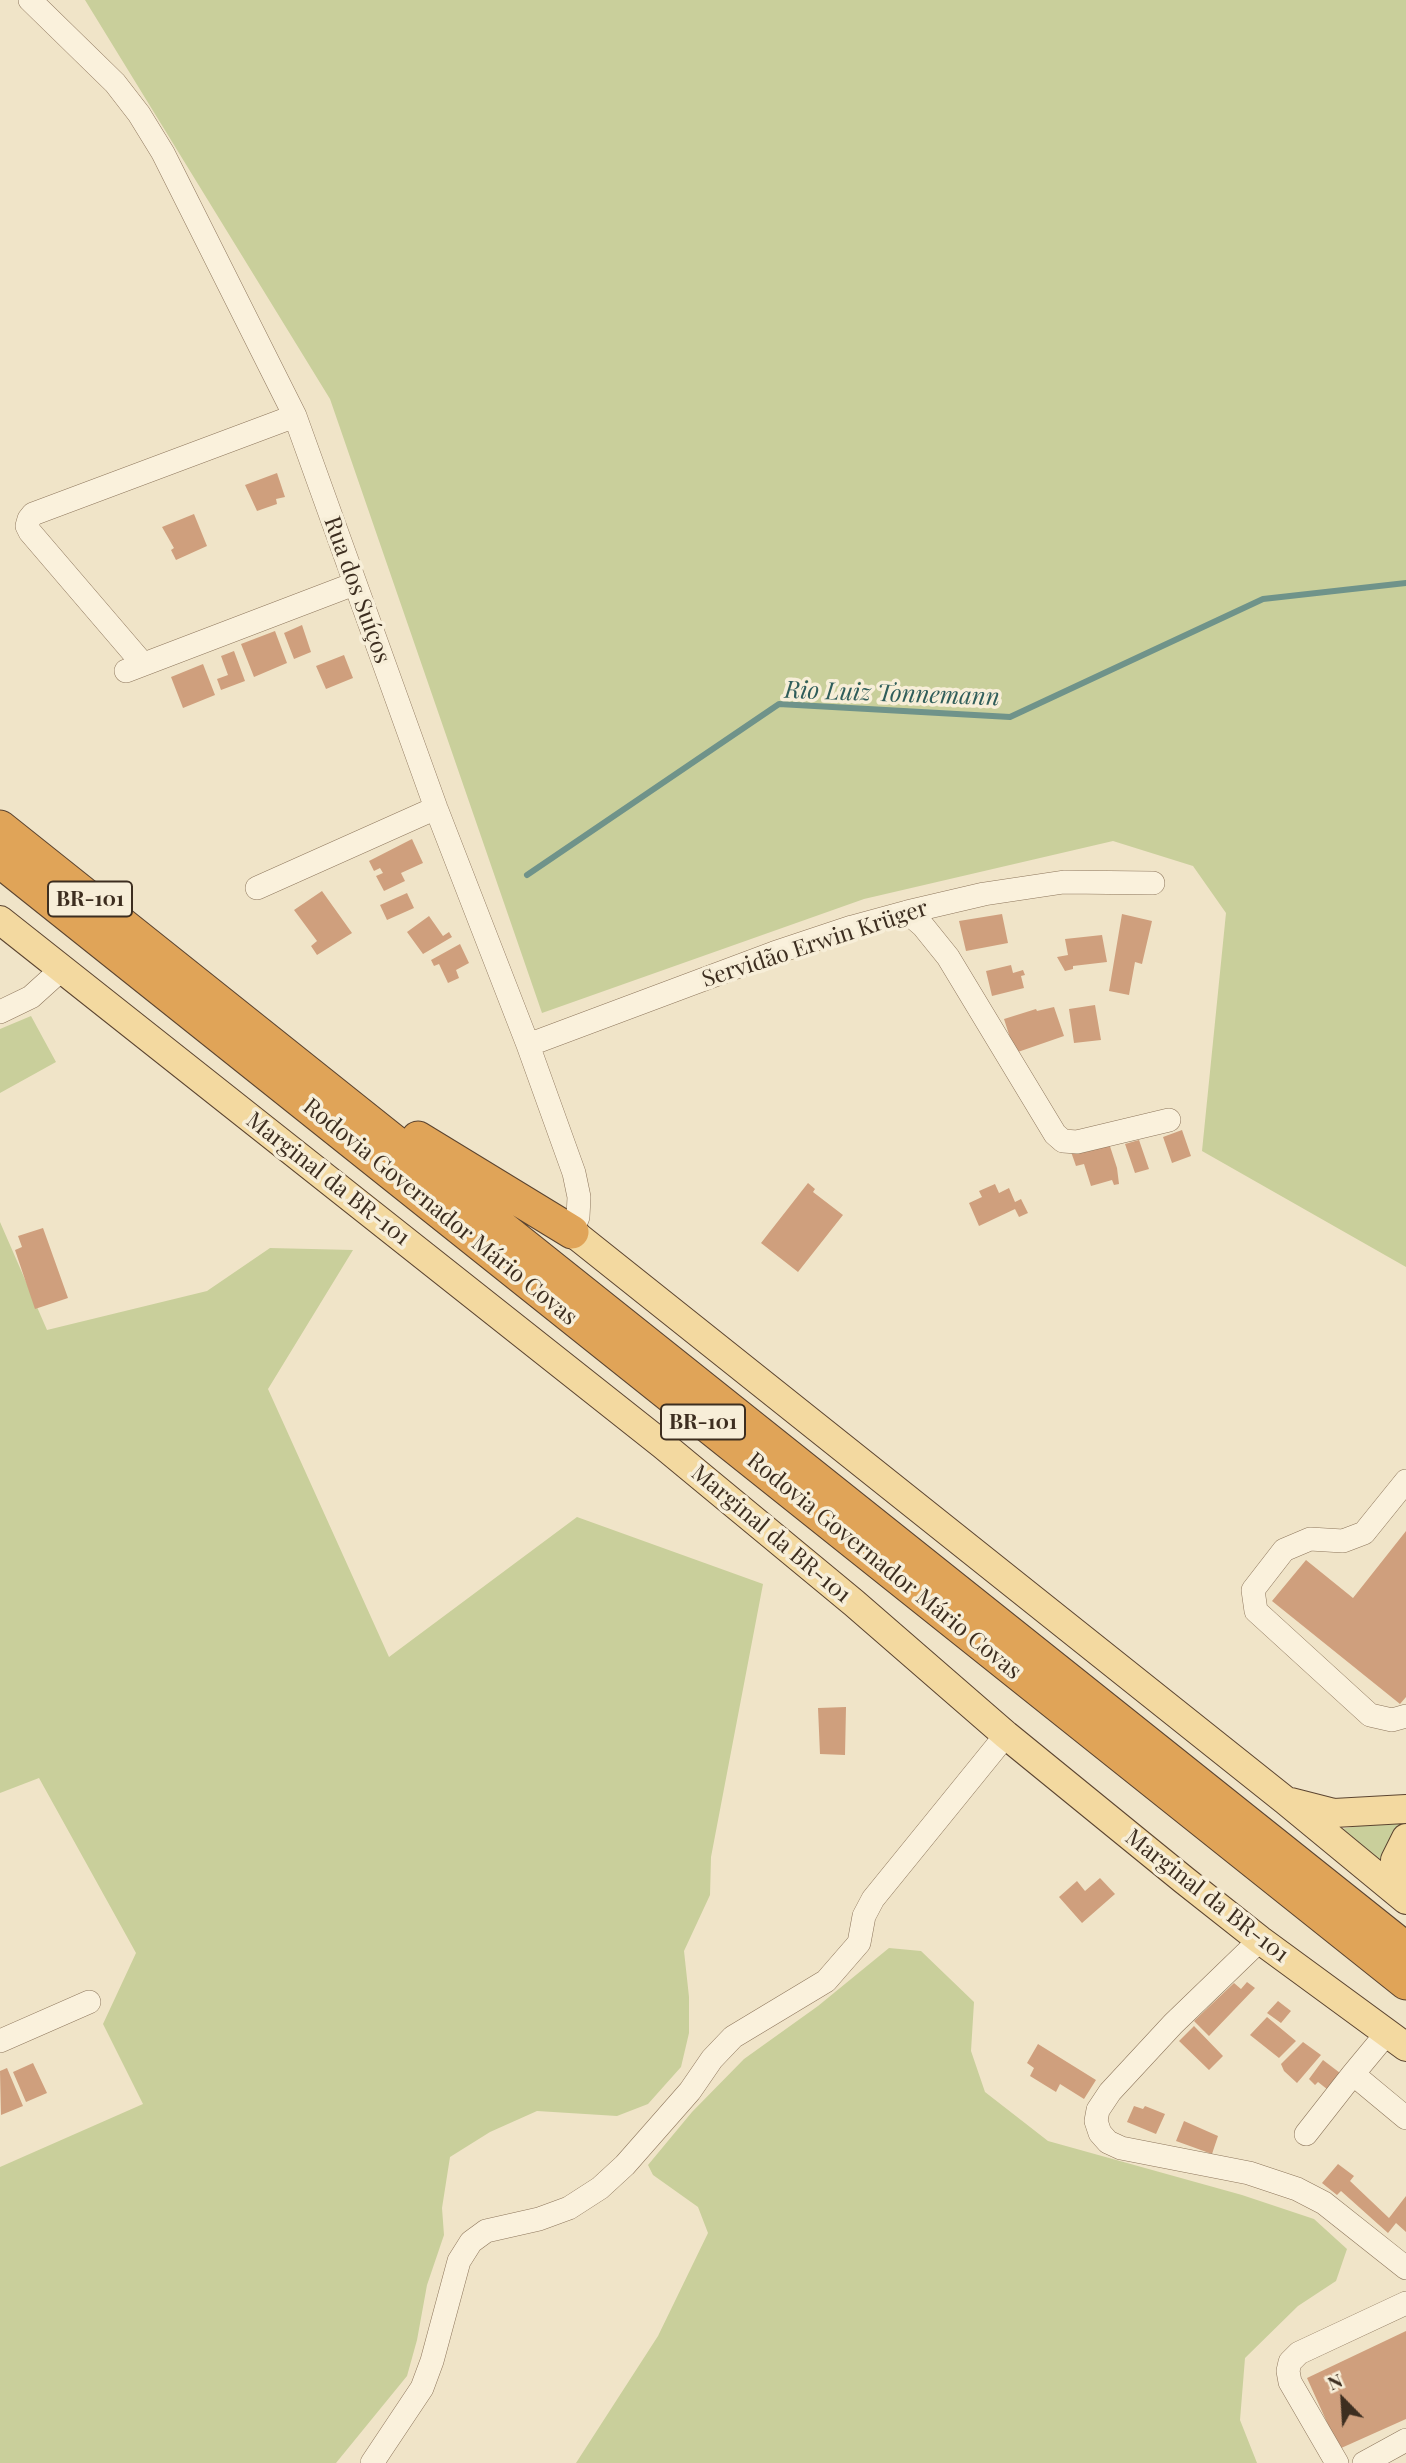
<!DOCTYPE html>
<meta charset="utf-8">
<style>
body{margin:0}
#map{position:relative;width:1406px;height:2463px;overflow:hidden;background:#f0e4c8;font-family:"Playfair Display",serif}
canvas{display:block}
.north{position:absolute;left:1308px;top:2365px;width:70px;height:70px;-webkit-text-stroke:5px #f7eed8;paint-order:stroke;rotate:336deg;font-size:19px;font-weight:700;line-height:28px;text-align:center;color:#3d2e20}
.north::after{content:'';display:block;margin:auto;width:24px;height:32px;background:#3d2e20;clip-path:polygon(50% 0,100% 100%,50% 72%,0 100%)}
</style>
<div id="map">
<canvas width="1406" height="2463"></canvas>
<div class="north">N</div>
</div>
<script>
const g = document.querySelector('canvas').getContext('2d');
g.lineJoin = 'round';
function fillPath(path, color) { g.fillStyle = color; g.fill(path, 'evenodd'); }
const shape = rows => new Path2D(rows.map(r => 'M' + r).join(''));
function trace(path, color, width, dash) { g.strokeStyle = color; g.lineWidth = width; g.lineCap = dash ? 'butt' : 'round'; g.setLineDash(dash || []); g.stroke(path); }
function write(font, color, halo, rows, align = 'center') {
  g.font = font + ' "Playfair Display",serif'; g.lineWidth = 7; g.setLineDash([]); g.textBaseline = 'middle'; g.strokeStyle = halo; g.fillStyle = color; for (const [text, x, y, turn = 0] of rows) {
    g.save(); g.translate(x, y); g.rotate((+turn || 0) * Math.PI / 180); g.textAlign = isNaN(turn) ? turn : align; if (halo) g.strokeText(text, 0, 0); g.fillText(text, 0, 0); g.restore();
  }
}
const green = shape([
 [85,0,1406,0,1406,1267,1202,1151,1226,913,1193,866,1113,841,864,899,542,1013,330,399],
 [31,1016,56,1062,0,1093,0,1029],
 [0,1222,47,1330,207,1291,270,1248,353,1250,268,1389,389,1657,577,1517,763,1584,711,1857,710,1895,684,1951,689,1997,689,2033,681,2067,648,2104,617,2116,537,2111,490,2132,450,2157,442,2208,444,2235,427,2285,417,2340,407,2376,336,2463,0,2463,0,2167,143,2104,103,2024,136,1953,39,1778,0,1793],
 [1406,1817,1406,1828,1382,1864,1330,1831],
 [889,1948,921,1951,974,2002,971,2051,985,2092,1048,2141,1242,2195,1314,2219,1347,2249,1336,2281,1298,2306,1245,2358,1240,2420,1257,2463,576,2463,658,2336,708,2233,698,2207,653,2175,648,2165,692,2112,744,2059,818,2006]
]);
const stream = shape([
 [527,875,779,704,1010,717,1263,599,1406,583]
]);
const building = shape([
 [277,473,285,497,276,499,277,504,257,511,245,485],
 [194,514,207,546,176,560,171,550,174,548,162,527],
 [302,625,311,652,294,659,284,633],
 [275,631,287,663,254,677,241,644],
 [234,651,245,681,221,690,217,679,228,675,221,656],
 [344,655,353,678,326,689,316,666],
 [203,664,215,695,183,708,171,677],
 [412,839,423,863,401,873,405,881,384,891,376,876,383,873,380,868,374,871,369,861],
 [322,891,352,933,317,955,311,946,317,941,294,910],
 [407,893,414,908,387,920,380,905],
 [1002,914,1008,943,966,951,959,921],
 [1122,914,1152,921,1142,964,1135,962,1129,995,1109,991],
 [429,916,443,936,449,932,452,937,423,954,407,932],
 [1102,935,1107,962,1073,966,1073,969,1065,971,1057,957,1068,955,1065,939],
 [460,944,469,963,456,970,459,978,448,983,439,964,434,966,431,960],
 [1011,965,1013,973,1023,970,1025,975,1021,976,1024,988,992,996,986,971],
 [1095,1005,1101,1040,1074,1043,1069,1009],
 [1054,1007,1064,1036,1015,1053,1004,1019,1036,1009,1037,1011],
 [1182,1130,1191,1156,1172,1163,1163,1137],
 [1107,1137,1117,1168,1119,1184,1114,1185,1112,1180,1091,1186,1084,1164,1076,1166,1070,1149],
 [1139,1140,1149,1169,1135,1173,1125,1144],
 [808,1183,815,1189,813,1192,843,1215,798,1272,761,1243],
 [995,1184,999,1193,1009,1188,1015,1202,1021,1199,1028,1213,1019,1217,1015,1209,979,1226,969,1203,982,1197,979,1191],
 [43,1228,68,1298,35,1309,15,1250,22,1247,18,1236],
 [1406,1531,1406,1697,1400,1704,1272,1601,1306,1560,1353,1598],
 [846,1707,845,1755,820,1754,818,1708],
 [1100,1878,1115,1894,1082,1923,1059,1897,1077,1881,1085,1891],
 [1247,1982,1255,1988,1209,2036,1194,2021,1234,1983,1241,1989],
 [1278,2001,1291,2011,1281,2023,1267,2013],
 [1267,2017,1296,2041,1279,2058,1250,2035],
 [1194,2026,1223,2056,1209,2070,1179,2041],
 [1303,2042,1321,2055,1297,2083,1284,2071,1281,2064],
 [1038,2044,1096,2080,1084,2099,1060,2084,1056,2092,1030,2076,1034,2068,1027,2063],
 [1323,2060,1344,2076,1332,2093,1318,2082,1315,2085,1309,2079],
 [33,2063,47,2093,26,2102,13,2072],
 [7,2068,23,2106,1,2115,0,2071],
 [1134,2106,1143,2109,1145,2106,1165,2114,1156,2134,1127,2122],
 [1184,2121,1218,2136,1212,2154,1176,2141],
 [1338,2164,1354,2176,1350,2181,1389,2218,1406,2196,1406,2232,1396,2223,1388,2233,1341,2191,1337,2195,1322,2183],
 [1406,2331,1406,2419,1339,2449,1307,2378]
]);
const minor = shape([
 [30,0,115,83,139,114,163,153,295,416,436,808,528,1045,574,1173,579,1197,578,1217,572,1232],
 [143,664,30,532,27,526,29,519,33,514,295,416],
 [126,671,354,584],
 [257,888,436,808],
 [907,912,923,926,948,957,1055,1134,1063,1141,1077,1142,1169,1120],
 [0,1012,31,997,62,969],
 [528,1045,774,953,852,927,907,912,984,894,1064,882,1153,883],
 [1406,1481,1364,1533,1343,1541,1310,1539,1284,1550,1253,1590,1256,1611,1370,1715,1392,1720,1406,1716],
 [1260,1940,1173,2024,1110,2092,1098,2110,1096,2121,1100,2133,1108,2142,1121,2148,1249,2173,1297,2189,1324,2203,1406,2268],
 [0,2041,89,2002],
 [1353,2074,1406,2118],
 [1306,2134,1353,2074,1387,2033],
 [372,2463,422,2388,432,2361,459,2261,471,2242,486,2231,539,2219,569,2208,600,2188,625,2165,690,2091,712,2059,733,2037,826,1981,859,1943,864,1916,873,1899,1006,1735],
 [1337,2463,1290,2382,1288,2371,1290,2362,1299,2353,1406,2303],
 [1364,2463,1406,2440]
]);
const major = shape([
 [0,920,663,1445,854,1603,1006,1735,1184,1880,1260,1940,1406,2047],
 [572,1232,1286,1801,1406,1900],
 [1291,1802,1334,1813,1406,1809],
 [1400,1895,1395,1860,1406,1838]
]);
const highway = shape([
 [0,827,1406,1949],
 [0,861,1406,1983],
 [418,1138,572,1232]
]);
const shields = [
 [90,899,84],
 [703,1422,84]
];
const shieldNames = [
 ["BR-101",90,899],
 ["BR-101",703,1422]
];
const streetNames = [
 ["Rua dos Suíços",357,590,70],
 ["Servidão Erwin Krüger",815,944,-18],
 ["Marginal da BR-101",328,1179,38],
 ["Rodovia Governador Mário Covas",440,1212,39],
 ["Marginal da BR-101",771,1534,40],
 ["Rodovia Governador Mário Covas",884,1566,39],
 ["Marginal da BR-101",1207,1896,38]
];
const waterNames = [
 ["Rio Luiz Tonnemann",892,694,2]
];
fillPath(green, '#c9cf9b');
trace(stream, '#6f938a', 6);
fillPath(building, '#cf9f7d');
trace(minor, '#8d765c', 24);
trace(major, '#5b4430', 30);
trace(highway, '#5b4430', 35);
trace(minor, '#faf1dc', 23);
trace(major, '#f3d9a0', 28);
trace(highway, '#e0a458', 33);
for (const [x, y, w] of shields) { const box = new Path2D(); box.roundRect(x - w / 2, y - 17.5, w, 35, 5); g.fillStyle = '#f7eed8'; g.fill(box); trace(box, '#3d2e20', 2); }
write('bold 21px', '#3d2e20', null, shieldNames);
write('23px', '#3d2e20', '#f7eed8', streetNames);
write('italic 24px', '#2f5d5a', '#f7eed8', waterNames);
</script>
